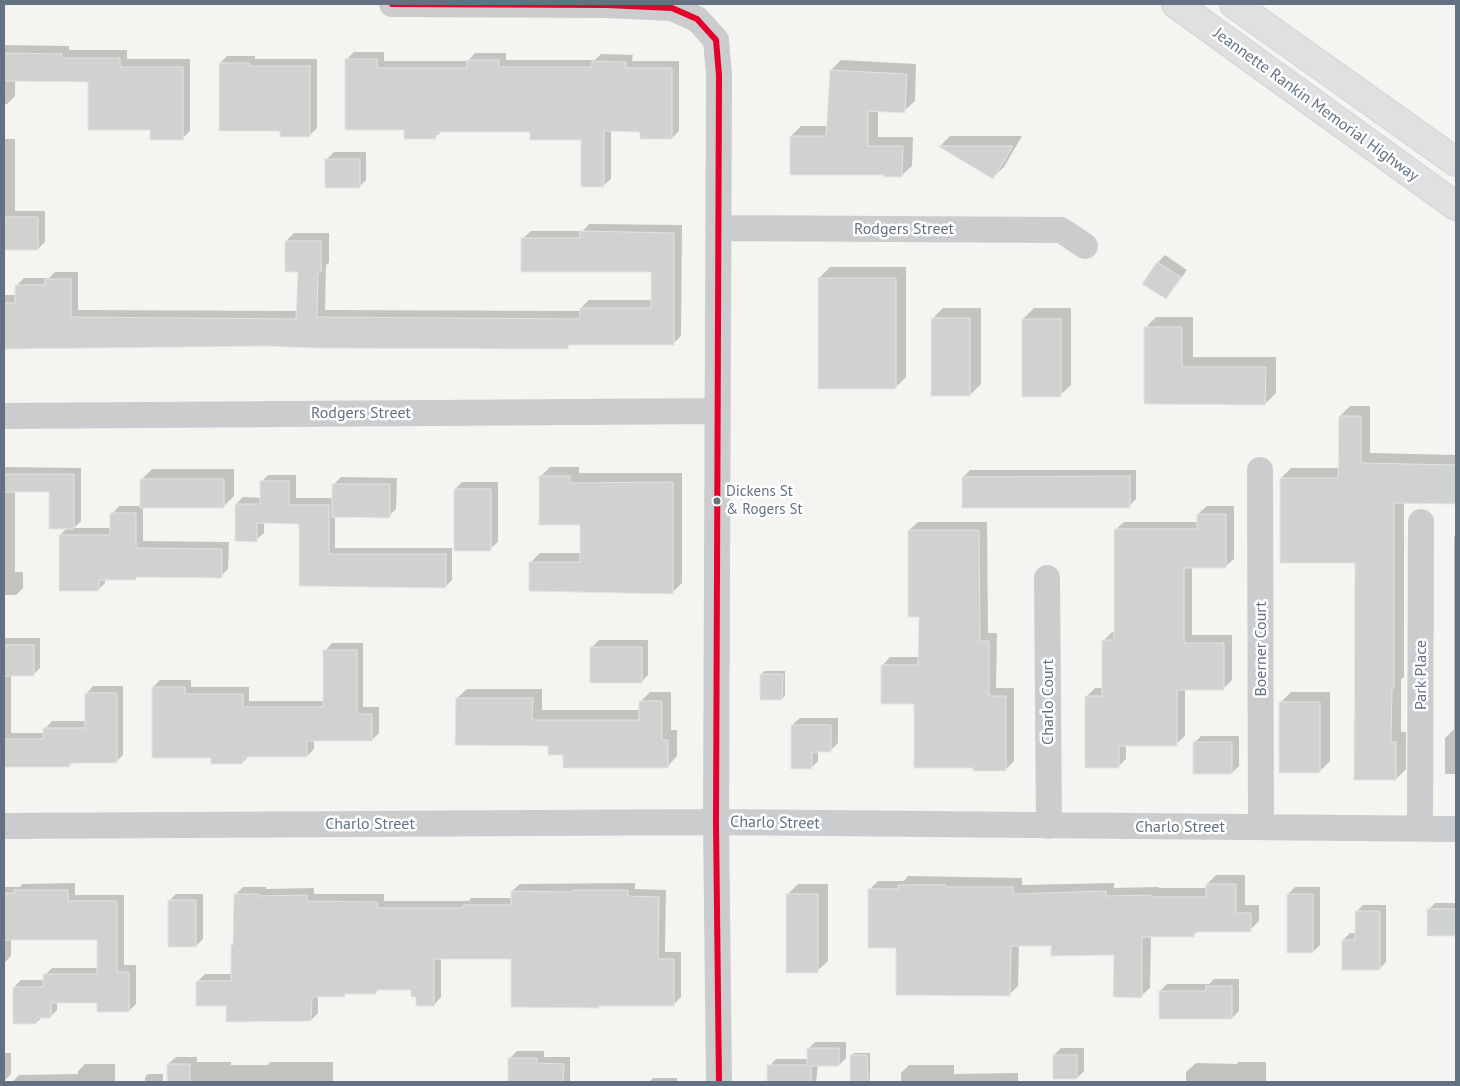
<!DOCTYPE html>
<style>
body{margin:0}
#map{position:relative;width:1460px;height:1086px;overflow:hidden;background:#f4f4f1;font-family:"PT Sans",sans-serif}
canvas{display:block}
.frame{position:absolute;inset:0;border:5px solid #627283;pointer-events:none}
</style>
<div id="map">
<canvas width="1460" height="1086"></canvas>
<div class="frame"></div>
</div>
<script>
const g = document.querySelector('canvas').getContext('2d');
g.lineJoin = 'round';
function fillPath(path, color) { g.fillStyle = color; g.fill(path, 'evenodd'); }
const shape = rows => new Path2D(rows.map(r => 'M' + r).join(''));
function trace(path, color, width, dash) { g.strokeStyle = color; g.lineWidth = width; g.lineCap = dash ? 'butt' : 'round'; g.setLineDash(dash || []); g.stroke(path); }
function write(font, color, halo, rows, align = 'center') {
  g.font = font + ' "PT Sans",sans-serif'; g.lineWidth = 5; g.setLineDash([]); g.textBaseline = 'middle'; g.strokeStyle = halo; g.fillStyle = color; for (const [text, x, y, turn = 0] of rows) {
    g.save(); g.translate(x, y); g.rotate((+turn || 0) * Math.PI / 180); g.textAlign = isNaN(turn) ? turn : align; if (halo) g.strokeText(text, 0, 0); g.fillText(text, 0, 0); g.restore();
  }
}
const shadow = shape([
 [4,45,69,46,69,50,127,50,127,59,190,59,190,131,182,139,152,129,89,81,15,80,15,96,7,104,4,104],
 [354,52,384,52,384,61,468,61,475,53,506,53,506,60,595,60,601,54,633,55,632,61,679,61,679,131,672,138,641,130,611,130,611,179,603,186,582,139,532,131,442,131,435,137,405,129,346,60],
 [227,56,255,56,255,59,317,59,317,128,310,135,281,130,220,63],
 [841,60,916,64,915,101,904,111,878,110,878,137,913,137,912,166,901,176,885,174,791,136,801,126,828,126,831,70],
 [950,136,1022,136,1004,167,993,177,940,146],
 [4,139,15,139,15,211,45,211,45,242,38,249,4,249],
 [334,152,366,152,366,180,359,187,327,159],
 [589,224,682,225,681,336,673,344,571,344,567,347,267,344,4,347,4,295,16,295,16,286,24,278,49,278,55,272,78,272,78,310,298,311,299,271,286,241,294,233,329,233,329,263,326,265,325,310,581,311,581,308,589,300,653,300,653,271,522,239,531,231,583,231],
 [1165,255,1187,270,1172,291,1165,298,1144,284,1158,262],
 [830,267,906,267,906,377,895,388,819,278],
 [943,308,981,308,981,384,970,395,933,318],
 [1034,308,1071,308,1071,385,1060,395,1023,319],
 [1156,317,1193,317,1193,357,1276,357,1276,393,1265,404,1145,403,1145,328],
 [1350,406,1370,406,1370,453,1456,455,1456,503,1404,502,1404,677,1401,679,1401,732,1406,732,1406,769,1396,779,1356,562,1281,478,1291,468,1339,468,1340,416],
 [4,467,81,468,81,521,74,528,112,528,112,514,119,506,141,506,141,480,152,469,234,469,234,496,223,507,143,507,143,541,229,542,228,569,221,576,138,576,136,578,105,578,105,583,98,590,60,535,67,528,50,491,15,491,15,572,23,572,23,588,16,595,4,595],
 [550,467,579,467,579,473,682,473,682,583,672,593,530,563,540,553,581,553,581,524,540,477],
 [970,470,1136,470,1136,499,1129,506,963,477],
 [268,475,296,475,296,498,333,498,334,484,341,477,397,478,396,509,389,516,335,516,335,548,452,548,452,580,445,587,301,585,301,522,264,521,264,533,256,540,236,504,243,497,261,498,261,482],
 [462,482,498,482,498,542,490,549,455,489],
 [1207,506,1234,506,1234,559,1225,567,1192,567,1192,635,1232,635,1232,680,1224,688,1185,688,1185,736,1176,744,1126,744,1126,759,1118,767,1086,697,1095,688,1103,688,1103,641,1112,632,1115,632,1115,530,1124,522,1198,522,1198,514],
 [918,522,987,522,988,633,997,633,996,688,1014,688,1014,761,1006,769,916,703,882,666,890,657,920,657,920,616,909,530],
 [1456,534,1456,774,1445,774,1445,738,1454,729,1454,537],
 [4,638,40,638,40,668,33,675,11,675,11,733,45,733,45,729,52,721,86,721,86,694,93,686,123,686,123,755,116,762,74,762,69,766,4,766],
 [599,640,648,640,648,675,641,682,592,647],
 [332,643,363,643,363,707,379,707,379,733,372,740,314,740,314,749,307,756,249,756,242,763,212,757,153,687,160,680,191,680,191,687,249,687,249,701,325,701,325,651],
 [765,671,785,671,785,696,782,699,761,674],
 [467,689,542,689,542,710,640,710,640,702,650,692,671,692,671,730,677,730,677,756,668,766,564,754,550,744,457,698],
 [1291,692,1330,692,1330,761,1320,771,1280,703],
 [800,718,838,718,838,743,831,750,818,750,818,761,811,768,792,725],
 [1201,736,1239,736,1239,766,1232,773,1194,743],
 [1216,875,1245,875,1245,905,1259,905,1259,921,1250,930,1199,930,1193,936,1151,936,1150,988,1141,996,1115,954,1052,945,1019,945,1018,986,1009,995,898,947,869,890,878,881,904,881,908,876,1022,878,1022,885,1114,883,1114,888,1159,887,1159,888,1207,888,1207,884],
 [75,883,75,895,124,895,124,965,136,965,136,1004,129,1011,98,1001,57,1001,57,1010,50,1017,42,1017,36,1023,14,987,21,980,45,980,45,975,52,968,98,968,98,939,11,939,11,956,4,963,4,887,20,887,22,884],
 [635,883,635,889,666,890,665,952,681,952,681,997,673,1005,600,1005,598,1007,513,957,441,957,441,997,434,1005,417,996,412,989,380,989,376,992,348,992,344,996,318,996,318,1013,311,1020,228,1004,197,982,205,974,233,974,232,945,235,943,236,894,243,887,266,887,266,889,314,888,314,894,384,894,384,901,469,901,471,898,512,898,512,891,520,884],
 [798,884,828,884,828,961,817,971,788,894],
 [1295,887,1320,887,1320,945,1313,952,1288,894],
 [176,894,203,894,203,939,196,946,169,901],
 [1435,903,1456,903,1456,933,1455,934,1428,910],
 [1363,905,1386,905,1386,962,1379,969,1343,940,1350,933,1356,933,1356,912],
 [1214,979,1239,979,1239,1011,1232,1018,1160,991,1167,984,1209,984],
 [815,1042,846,1042,846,1058,839,1065,818,1065,816,1082,769,1082,769,1066,776,1059,808,1059,808,1049],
 [1061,1048,1084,1048,1084,1071,1077,1078,1054,1055],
 [517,1051,544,1051,544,1057,570,1057,570,1082,510,1082,510,1058],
 [4,1053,11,1053,11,1074,4,1081],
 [854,1053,870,1053,870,1082,851,1082,851,1056],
 [176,1057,197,1057,197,1062,231,1062,231,1065,268,1065,270,1062,333,1062,333,1082,168,1082,168,1064],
 [1238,1062,1266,1062,1266,1082,1186,1082,1186,1072,1196,1063,1237,1064],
 [85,1064,115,1064,115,1082,12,1082,19,1075,78,1074,78,1071],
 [909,1065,954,1065,954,1074,1018,1073,1018,1082,901,1082,901,1073],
 [148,1074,163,1074,163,1082,145,1082,145,1077],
 [653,1078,677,1078,677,1082,649,1082]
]);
const building = shape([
 [4,53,62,54,62,58,120,58,120,67,183,67,183,140,150,140,150,130,88,130,88,82,4,81,4,53],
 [345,59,377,59,377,68,467,68,467,60,499,60,499,67,592,67,592,61,626,62,626,68,672,68,672,139,640,139,640,132,604,131,604,187,581,187,581,140,530,140,530,132,436,132,436,139,404,139,404,130,345,130,345,59],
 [219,63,249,63,249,66,310,66,310,137,280,137,280,131,219,131,219,63],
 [830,70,907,74,905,113,868,111,868,146,903,146,902,177,884,177,884,175,790,175,790,136,826,136,830,70],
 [938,146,1013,146,993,179,938,146],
 [325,159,360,159,360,188,325,188,325,159],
 [4,217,38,217,38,250,4,250,4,217],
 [580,231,674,233,674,345,568,345,568,349,317,348,267,346,4,349,4,303,15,303,15,285,45,285,45,279,71,279,71,317,296,319,298,272,285,272,285,241,321,241,321,272,318,272,317,317,580,319,580,308,651,308,651,272,521,272,521,238,580,238,580,231],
 [1157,262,1181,277,1166,299,1142,284,1157,262],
 [818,278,896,278,896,389,818,389,818,278],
 [931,318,970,318,970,396,931,396,931,318],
 [1022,319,1061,319,1061,397,1022,397,1022,319],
 [1144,327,1182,327,1182,367,1266,367,1265,405,1144,404,1144,327],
 [1339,416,1361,416,1361,463,1456,465,1456,504,1394,503,1394,688,1392,688,1391,742,1396,742,1396,780,1354,780,1355,563,1280,563,1280,478,1338,478,1339,416],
 [4,474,74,474,74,529,49,529,49,492,4,492,4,474],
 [539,476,570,476,570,483,673,482,673,594,529,591,529,562,580,562,580,525,539,525,539,476],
 [1130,476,1130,508,962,508,962,477,1130,476],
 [140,479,224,479,224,508,140,508,140,479],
 [260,481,289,481,289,505,329,505,329,554,446,554,446,588,299,586,299,524,257,523,257,542,235,541,235,504,260,504,260,481],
 [332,484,390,484,390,518,332,517,332,484],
 [454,489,491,489,491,551,454,551,454,489],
 [110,513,136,513,136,548,222,549,222,578,136,577,136,580,99,580,99,591,59,591,59,535,110,535,110,513],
 [1197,514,1226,514,1226,568,1184,568,1184,643,1224,643,1224,690,1177,690,1177,746,1119,746,1119,768,1085,768,1085,696,1102,696,1102,640,1114,640,1114,529,1197,529,1197,514],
 [908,530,979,530,980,641,989,641,989,696,1006,696,1006,771,973,771,973,768,914,768,914,704,881,704,881,665,918,665,919,617,908,617,908,530],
 [4,645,34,645,34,676,4,676,4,645],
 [590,647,642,647,642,683,590,683,590,647],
 [323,650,357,650,357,714,372,714,372,741,307,741,307,757,243,757,243,764,211,764,211,758,152,758,152,687,185,687,185,694,243,694,243,707,323,707,323,650],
 [760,674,783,674,782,700,760,700,760,674],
 [85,693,117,693,117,763,70,763,70,767,4,767,4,739,43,739,43,728,85,728,85,693],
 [456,698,533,698,532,720,639,720,639,701,662,701,662,740,668,740,668,768,563,768,563,755,548,755,548,746,455,745,456,698],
 [1279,702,1320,702,1320,773,1279,773,1279,702],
 [791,725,831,725,831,752,812,752,812,769,791,769,791,725],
 [1193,742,1232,742,1232,774,1193,774,1193,742],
 [1206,884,1236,884,1236,913,1251,913,1251,932,1194,932,1194,937,1142,937,1142,998,1113,997,1114,955,1051,956,1051,946,1011,946,1010,996,896,995,896,948,868,948,868,889,898,889,898,885,946,885,946,887,1013,887,1013,894,1106,891,1106,896,1151,895,1151,897,1206,897,1206,884],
 [14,890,68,890,68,901,117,901,117,972,129,972,129,1012,97,1012,97,1003,51,1003,51,1018,36,1018,36,1024,13,1024,13,987,43,987,43,974,97,974,97,940,4,940,4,893,14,893,14,890],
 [573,890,628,890,628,896,659,897,658,959,674,959,674,1006,599,1006,599,1008,511,1007,511,959,434,959,434,1006,416,1006,416,997,411,997,411,990,376,990,376,994,345,994,345,997,312,997,311,1021,226,1022,226,1006,196,1006,196,981,231,981,231,945,233,945,234,894,259,894,259,896,307,895,307,901,377,902,377,908,463,908,463,905,511,905,511,891,573,892,573,890],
 [786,894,818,894,818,973,786,973,786,894],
 [1287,894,1313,894,1313,953,1287,953,1287,894],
 [168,900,196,900,196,947,168,947,168,900],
 [1427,909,1455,909,1455,936,1427,936,1427,909],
 [1355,911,1380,911,1380,970,1342,970,1342,940,1355,940,1355,911],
 [1206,986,1232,986,1232,1019,1159,1019,1159,991,1206,991,1206,986],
 [807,1048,839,1048,839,1066,811,1066,811,1082,767,1082,767,1065,807,1065,807,1048],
 [850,1055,867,1055,868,1082,850,1082,850,1055],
 [1053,1055,1077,1055,1077,1079,1053,1079,1053,1055],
 [508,1058,537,1058,537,1063,564,1064,563,1082,508,1082,508,1058],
 [167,1064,190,1064,190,1082,167,1082,167,1064]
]);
const street = shape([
 [392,4,607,5,672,8,697,19,716,40,719,75,716,822,719,1082],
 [718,228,1061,230,1085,246],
 [4,416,717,411],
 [1260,470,1261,827],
 [1047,578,1049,826],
 [4,826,716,822,1456,829],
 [1420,828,1421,522]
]);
const highway = shape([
 [1176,4,1456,206],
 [1234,4,1456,162]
]);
const bus1 = shape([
 [392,4,607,5,672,8,697,19,716,40,719,75,716,822,719,1082]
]);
const markers = [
 [717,501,4.5,"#627283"]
];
const busNames = [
 ["Dickens St",726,492],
 ["& Rogers St",726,510]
];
const streetNames = [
 ["Jeannette Rankin Memorial Highway",1316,105,36],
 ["Rodgers Street",904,229],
 ["Rodgers Street",361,413],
 ["Boerner Court",1261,649,-90],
 ["Park Place",1421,675,-90],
 ["Charlo Court",1048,702,-90],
 ["Charlo Street",775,823,1],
 ["Charlo Street",370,824],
 ["Charlo Street",1180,827]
];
fillPath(shadow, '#0003');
fillPath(building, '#d0d1d1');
trace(building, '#e3e3e1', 1);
trace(highway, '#d1d2d1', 30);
trace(street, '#cbcccd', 26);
trace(highway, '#e0e0e0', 28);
trace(bus1, '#e4002b', 6);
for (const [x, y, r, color] of markers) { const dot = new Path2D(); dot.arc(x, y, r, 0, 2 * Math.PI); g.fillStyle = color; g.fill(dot); trace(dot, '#fff', 2); }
write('15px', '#627283', '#fff', busNames, 'left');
write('16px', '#627283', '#fff', streetNames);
</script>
